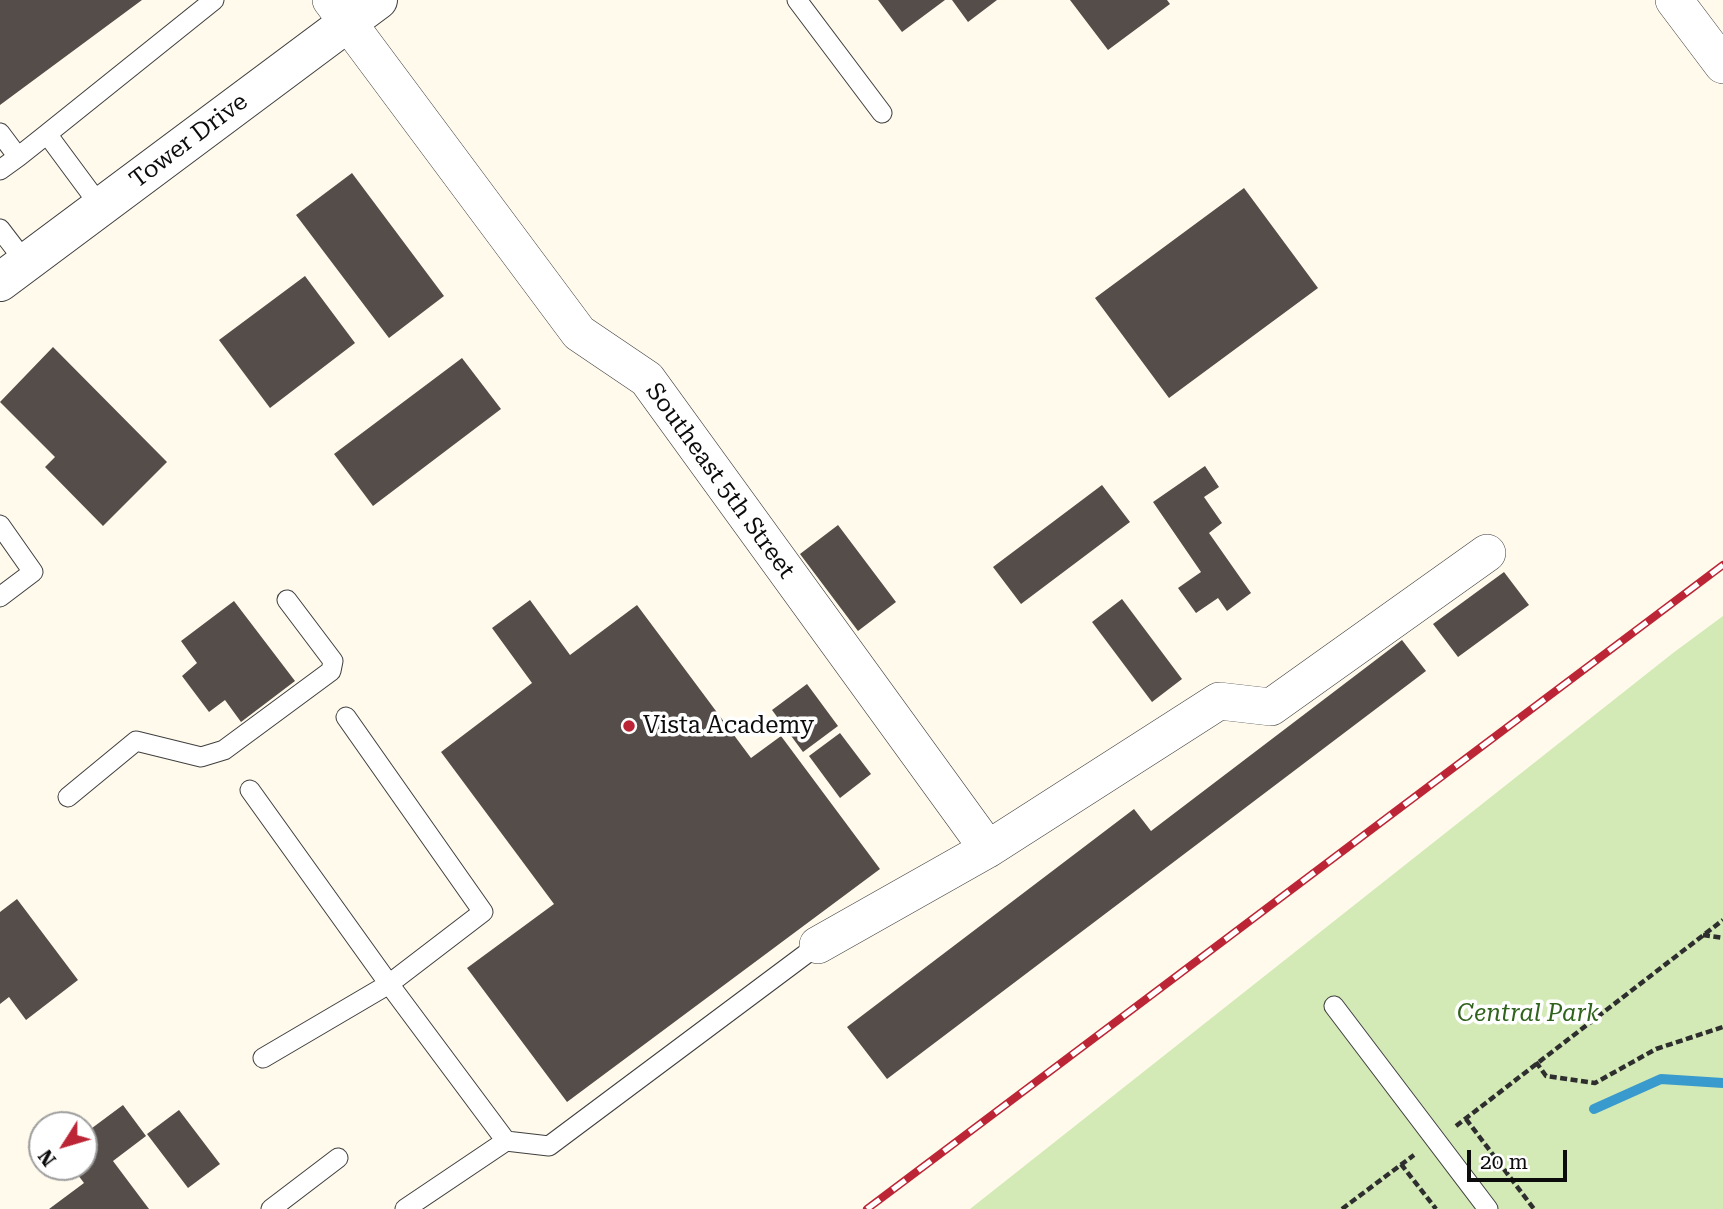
<!DOCTYPE html>
<style>
body{margin:0}
#map{position:relative;width:1723px;height:1209px;overflow:hidden;background:#fffaec;font-family:"Roboto Serif",serif}
canvas{display:block}
.north{position:absolute;left:28px;top:1111px;width:70px;height:70px;box-sizing:border-box;background:#fff;border:2px solid #9e9e9e;border-radius:50%;rotate:233deg;font-size:19px;font-weight:700;line-height:28px;text-align:center;color:#0c0c0c}
.north::after{content:'';display:block;margin:auto;width:24px;height:32px;background:#bc2535;clip-path:polygon(50% 0,100% 100%,50% 72%,0 100%)}
.scale{position:absolute;left:1467px;top:1150px;width:100px;height:32px;box-sizing:border-box;border:4px solid #0c0c0c;border-top:0;padding-left:9px;font-size:21px;line-height:24px;white-space:nowrap;color:#0c0c0c;-webkit-text-stroke:5px #fff;paint-order:stroke}
</style>
<div id="map">
<canvas width="1723" height="1209"></canvas>
<div class="north">N</div>
<div class="scale">20 m</div>
</div>
<script>
const g = document.querySelector('canvas').getContext('2d');
g.lineJoin = 'round';
function fillPath(path, color) { g.fillStyle = color; g.fill(path, 'evenodd'); }
const shape = rows => new Path2D(rows.map(r => 'M' + r).join(''));
function trace(path, color, width, dash) { g.strokeStyle = color; g.lineWidth = width; g.lineCap = dash ? 'butt' : 'round'; g.setLineDash(dash || []); g.stroke(path); }
function write(font, color, halo, rows, align = 'center') {
  g.font = font + ' "Roboto Serif",serif'; g.lineWidth = 7; g.setLineDash([]); g.textBaseline = 'middle'; g.strokeStyle = halo; g.fillStyle = color; for (const [text, x, y, turn = 0] of rows) {
    g.save(); g.translate(x, y); g.rotate((+turn || 0) * Math.PI / 180); g.textAlign = isNaN(turn) ? turn : align; if (halo) g.strokeText(text, 0, 0); g.fillText(text, 0, 0); g.restore();
  }
}
const green = shape([
 [1723,616,1723,1209,970,1209,1673,653]
]);
const stream = shape([
 [1594,1109,1661,1079,1723,1083]
]);
const building = shape([
 [0,0,142,0,0,105],
 [878,0,945,0,902,32],
 [952,0,997,0,968,22],
 [1070,0,1167,0,1170,4,1108,50],
 [352,173,444,296,389,338,296,215],
 [1244,188,1318,288,1169,398,1095,298],
 [305,276,355,343,270,408,219,340],
 [53,347,167,462,103,526,45,467,55,457,0,402],
 [462,358,501,409,373,506,334,454],
 [1205,466,1219,487,1204,497,1222,523,1209,533,1251,593,1227,611,1218,598,1196,613,1178,588,1201,572,1153,502],
 [1102,485,1130,522,1021,604,993,567],
 [838,525,896,602,858,631,800,554],
 [1504,572,1529,605,1458,657,1433,624],
 [1122,599,1182,679,1152,702,1092,622],
 [530,600,570,655,637,605,751,758,781,736,880,869,567,1102,467,968,554,904,441,752,532,683,492,628],
 [234,601,295,681,241,722,225,700,209,712,182,676,197,663,181,641],
 [1402,640,1426,671,887,1079,847,1027,1134,809,1151,831],
 [807,684,838,726,803,752,772,710],
 [840,733,871,774,840,798,809,756],
 [17,899,78,980,26,1020,9,997,0,1004,0,912],
 [123,1105,146,1136,113,1161,149,1209,49,1209,84,1183,72,1167,84,1167,84,1134],
 [179,1110,220,1164,188,1188,147,1134]
]);
const path = shape([
 [1703,935,1723,938],
 [1536,1062,1546,1076,1595,1083,1656,1049,1723,1027],
 [1466,1119,1534,1209],
 [1456,1126,1723,920],
 [1401,1164,1436,1209],
 [1342,1209,1414,1155]
]);
const service = shape([
 [797,0,882,113],
 [0,133,18,157,47,134],
 [0,170,18,157],
 [101,207,47,134,214,0],
 [0,229,26,263],
 [0,525,33,572,0,597],
 [250,790,389,984,483,912,346,717],
 [68,797,136,741,201,757,224,750,331,671,333,661,287,600],
 [1334,1006,1488,1209],
 [263,1058,389,984,506,1141,405,1209],
 [506,1141,549,1146,818,945],
 [271,1209,338,1158]
]);
const minor = shape([
 [331,0,579,333,647,379,988,849],
 [1674,0,1723,65],
 [818,945,988,849,1219,701,1271,707,1487,553]
]);
const tertiary = shape([
 [0,282,378,0]
]);
const rail = shape([
 [867,1209,1723,565]
]);
const markers = [
 [629,726,7,"#bc2535"]
];
const streetNames = [
 ["Tower Drive",189,141,-37],
 ["Southeast 5th Street",720,481,54]
];
const poiNames = [
 ["Vista Academy",643,726]
];
const parkNames = [
 ["Central Park",1528,1014]
];
fillPath(green, '#d3e9b6');
trace(stream, '#389acd', 10);
fillPath(building, '#554d49');
trace(service, '#3f3f3f', 21);
trace(minor, '#3f3f3f', 38);
trace(tertiary, '#3f3f3f', 40);
trace(path, '#2e2e2e', 4.5, [7, 3.5]);
trace(service, '#fff', 19);
trace(minor, '#fff', 37);
trace(tertiary, '#fff', 38);
trace(rail, '#bc2535', 8);
trace(rail, '#fff', 5, [16]);
for (const [x, y, r, color] of markers) { const dot = new Path2D(); dot.arc(x, y, r, 0, 2 * Math.PI); g.fillStyle = color; g.fill(dot); trace(dot, '#fff', 2.5); }
write('24px', '#0c0c0c', '#fff', streetNames);
write('24px', '#0c0c0c', '#fff', poiNames, 'left');
write('italic 24px', '#30641d', '#fff', parkNames);
</script>
